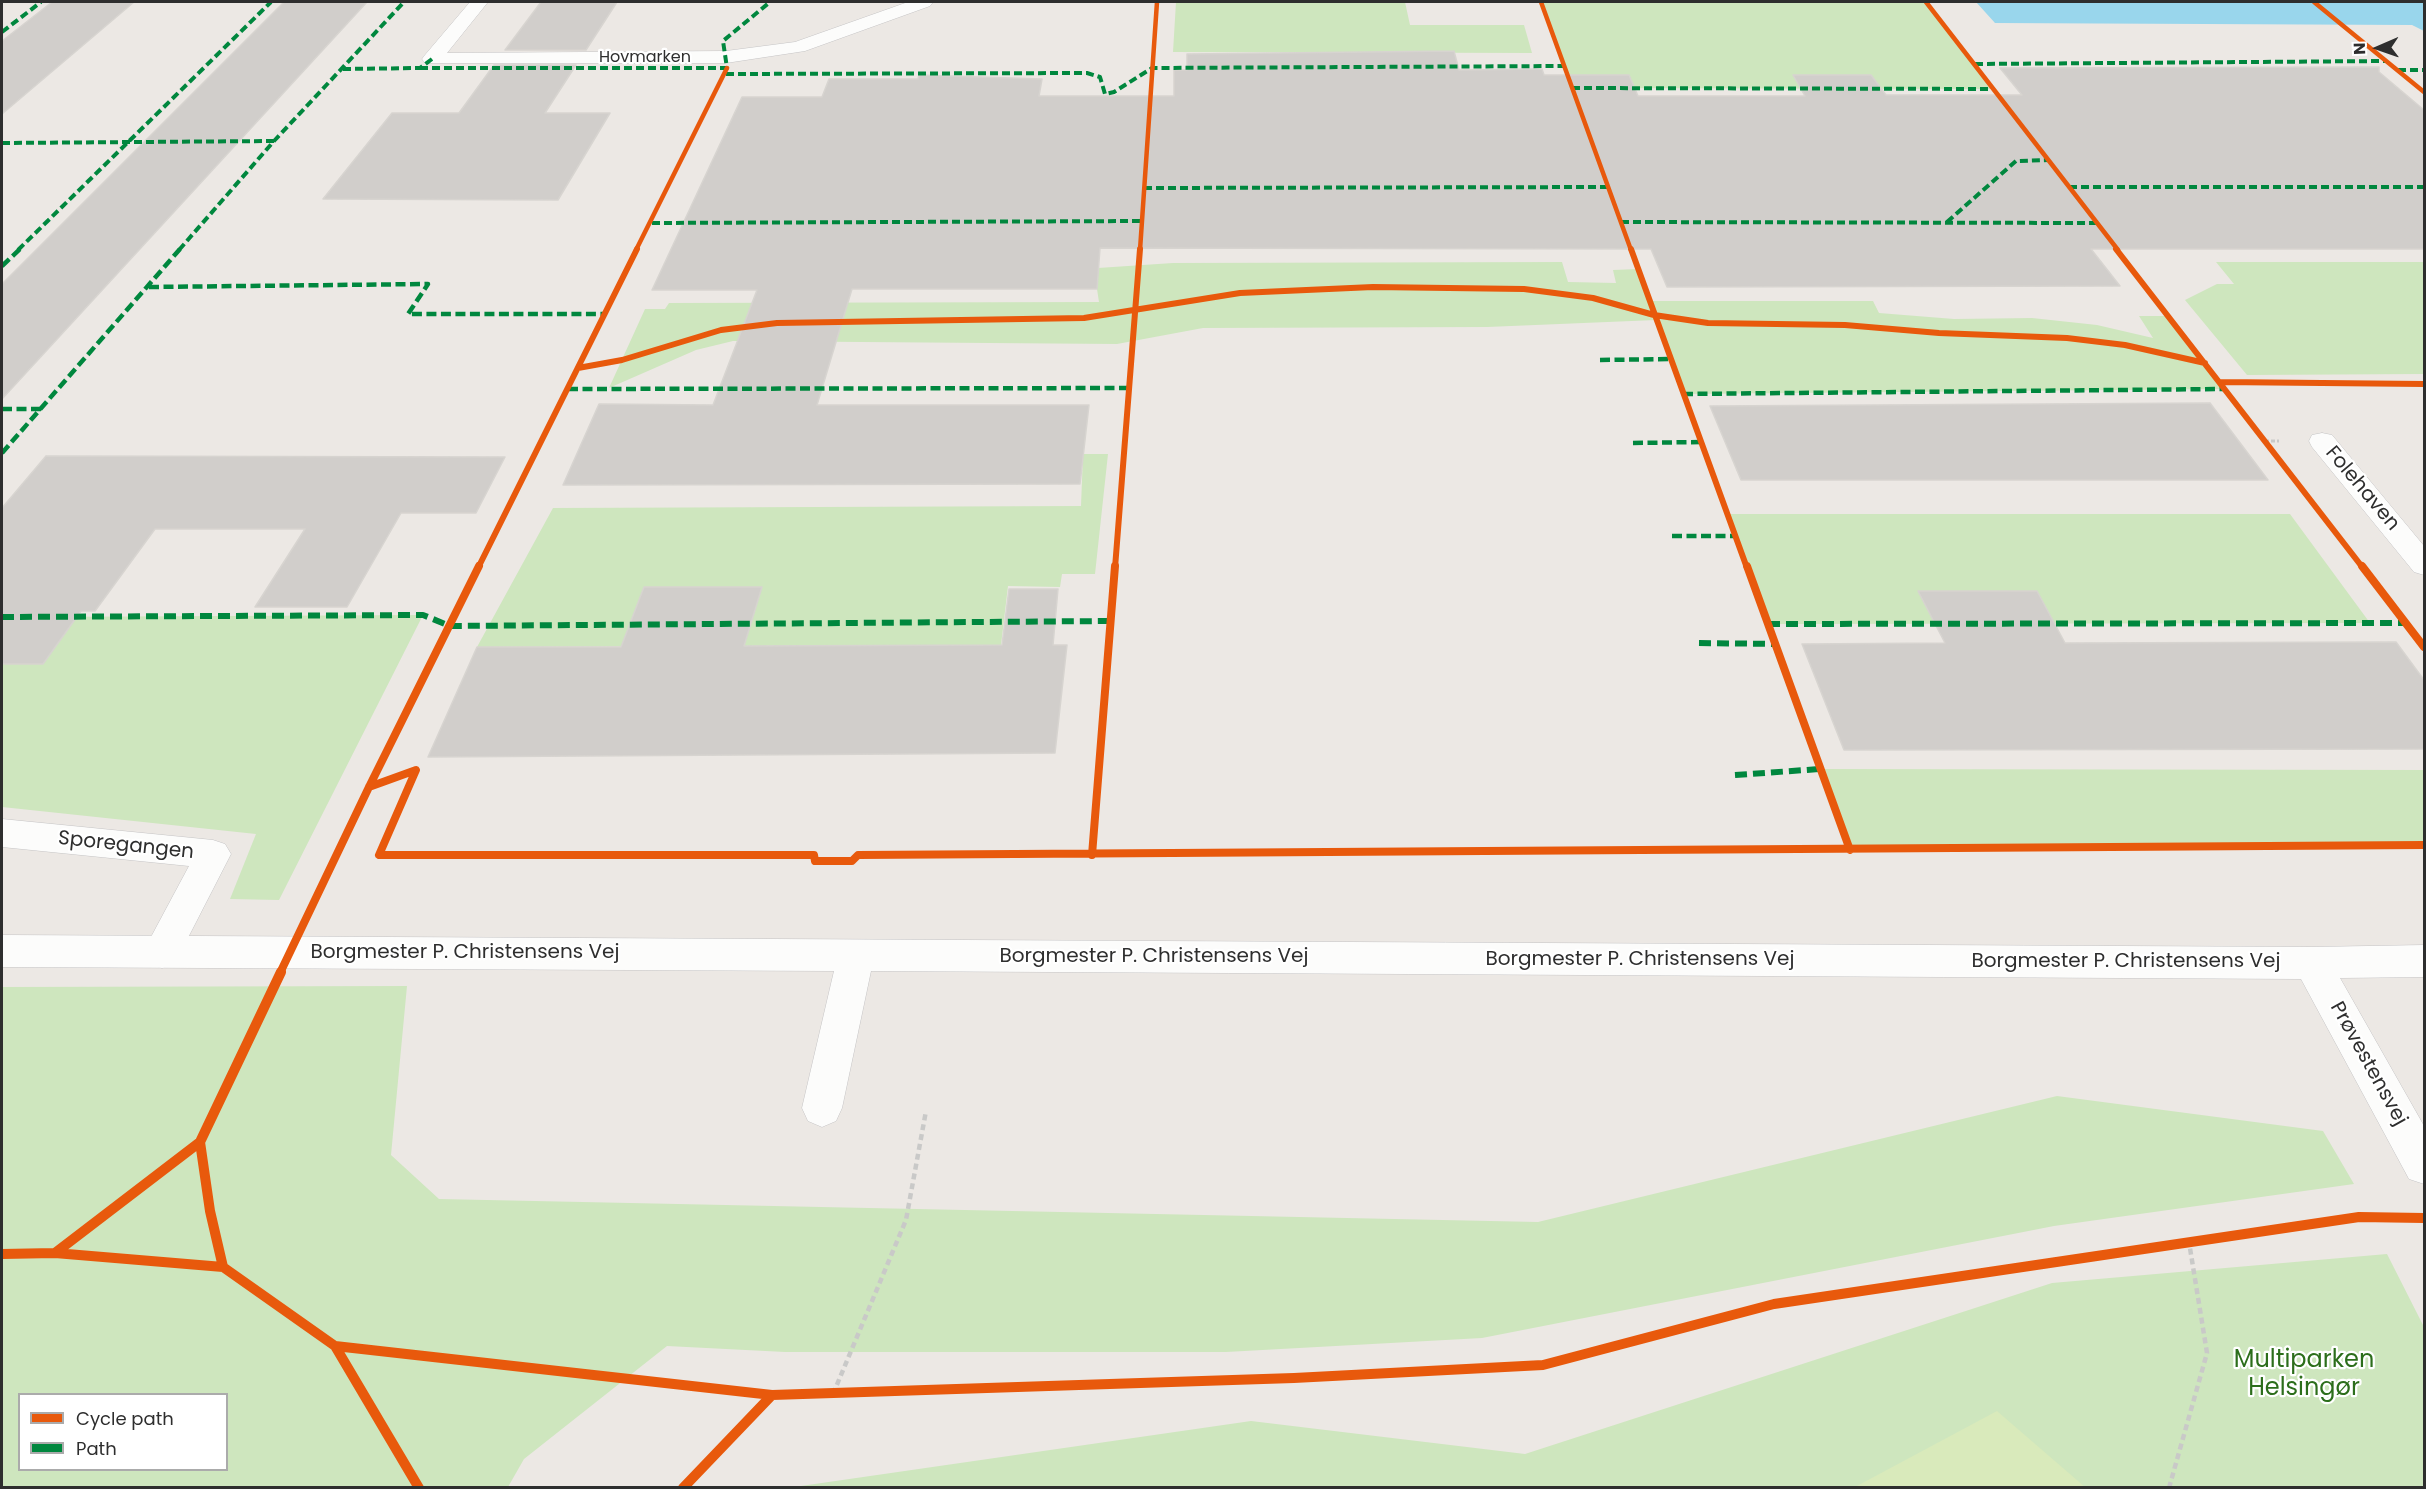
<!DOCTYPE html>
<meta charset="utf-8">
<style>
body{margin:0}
#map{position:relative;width:2426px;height:1489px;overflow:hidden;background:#ece8e4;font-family:Poppins,sans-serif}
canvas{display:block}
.frame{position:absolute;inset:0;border:3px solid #2e2e2e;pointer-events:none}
.legend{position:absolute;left:18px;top:1393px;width:210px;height:78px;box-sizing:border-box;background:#fff;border:2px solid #ababab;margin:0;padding:8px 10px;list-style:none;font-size:18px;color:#2e2e2e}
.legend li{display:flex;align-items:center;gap:12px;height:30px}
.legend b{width:30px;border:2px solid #ababab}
.north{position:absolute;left:2348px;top:18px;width:60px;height:60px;-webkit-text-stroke:4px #fff;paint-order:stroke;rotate:268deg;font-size:16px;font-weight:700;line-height:24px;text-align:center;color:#2e2e2e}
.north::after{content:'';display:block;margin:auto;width:21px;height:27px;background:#2e2e2e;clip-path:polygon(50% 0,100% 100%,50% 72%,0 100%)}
</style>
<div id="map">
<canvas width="2426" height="1489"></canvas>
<div class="frame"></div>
<ul class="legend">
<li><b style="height:8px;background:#e8590c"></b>Cycle path</li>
<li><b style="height:8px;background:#00873e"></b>Path</li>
</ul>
<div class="north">N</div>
</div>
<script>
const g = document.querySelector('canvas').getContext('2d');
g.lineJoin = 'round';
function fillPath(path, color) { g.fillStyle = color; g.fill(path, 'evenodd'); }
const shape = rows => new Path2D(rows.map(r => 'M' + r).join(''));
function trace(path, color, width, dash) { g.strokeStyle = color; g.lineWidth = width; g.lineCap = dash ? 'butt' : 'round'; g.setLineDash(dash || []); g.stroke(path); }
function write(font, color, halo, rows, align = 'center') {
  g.font = font + ' Poppins,sans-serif'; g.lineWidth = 4.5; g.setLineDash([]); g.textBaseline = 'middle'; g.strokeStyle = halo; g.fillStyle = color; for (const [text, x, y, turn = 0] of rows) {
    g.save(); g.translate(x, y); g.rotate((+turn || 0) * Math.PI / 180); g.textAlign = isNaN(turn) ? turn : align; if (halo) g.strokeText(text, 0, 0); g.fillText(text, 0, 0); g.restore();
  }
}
const green = shape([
 [1176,2,1405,2,1410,25,1524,25,1532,53,1173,52],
 [1541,2,1926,2,1993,89,1572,88],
 [1562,262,1568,282,1616,283,1613,270,1638,269,1650,301,1873,301,1879,313,1954,319,2032,318,2097,325,2153,338,2139,316,2168,316,2225,389,1683,394,1656,320,1487,327,1203,328,1117,344,733,341,696,350,609,388,645,309,665,309,669,303,1099,302,1097,289,1098,268,1173,263],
 [2216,262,2424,262,2424,374,2247,375,2185,300,2217,284,2234,284],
 [1083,454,1108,454,1095,574,1062,574,1060,587,1008,586,1001,645,477,647,553,508,1081,506],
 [1727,514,2290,514,2370,623,1768,624],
 [423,615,279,900,230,899,256,834,2,807,2,648,25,617],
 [1820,769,2424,770,2424,845,1850,850],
 [407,986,391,1155,439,1199,1538,1222,2057,1096,2323,1131,2354,1184,2054,1226,1482,1338,1226,1352,785,1352,667,1346,524,1459,508,1487,2,1487,2,987],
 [20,1394,226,1394,226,1470,20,1470],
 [2387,1254,2424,1327,2424,1487,787,1488,1251,1421,1525,1454,2052,1283]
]);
const pitch = shape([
 [1997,1411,2085,1487,1855,1487]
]);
const water = shape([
 [1976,2,2424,2,2424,31,2412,25,1995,23]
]);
const building = shape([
 [52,2,134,2,2,114,2,41,52,2],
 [284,2,367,2,2,399,2,284,284,2],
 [541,2,617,2,586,50,505,50,541,2],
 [1454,51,1459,70,1542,69,1544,75,1629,75,1638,96,1805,96,1793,75,1871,75,1886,95,2022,95,2000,68,2379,67,2379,72,2424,110,2424,249,2091,249,2120,286,1667,287,1651,249,1100,248,1097,289,852,289,817,405,1089,405,1080,484,563,485,599,404,713,405,757,290,652,290,742,97,822,97,829,79,918,79,919,75,1042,79,1039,96,1174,96,1174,70,1187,70,1187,54,1454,51],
 [494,65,576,65,545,113,610,113,558,200,323,199,392,113,459,113,494,65],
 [2210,403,2268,480,1741,480,1710,406,2210,403],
 [46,456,505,457,476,513,401,513,347,607,255,607,305,529,155,529,95,611,81,611,43,664,2,664,2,508,46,456],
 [644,587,762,587,744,646,1002,645,1009,589,1058,589,1053,645,1067,645,1055,753,428,757,477,647,621,647,644,587],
 [1918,591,2037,591,2065,643,2396,642,2424,680,2424,749,1844,750,1802,644,1945,643,1918,591]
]);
const pathFar1 = shape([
 [2265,441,2279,441]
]);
const path = shape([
 [833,1394,906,1220,926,1111],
 [2169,1488,2207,1353,2189,1242]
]);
const lane = shape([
 [2322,433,2332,435,2424,546,2424,575,2414,572,2312,447,2309,441,2312,435,2322,433],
 [2,819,213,840,225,844,231,854,175,963,162,968,149,963,143,952,189,866,2,847,2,819]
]);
const street = shape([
 [470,2,488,2,447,53,726,51,795,42,908,2,933,2,930,6,805,51,726,63,425,63,422,59,425,55,470,2],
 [2,935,2312,947,2424,945,2424,977,2340,978,2424,1126,2424,1184,2409,1179,2301,979,871,971,842,1108,836,1121,822,1127,808,1121,802,1108,834,971,2,967,2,935]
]);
const quietFar2 = shape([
 [2,32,41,2],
 [1975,64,2386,61],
 [420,68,727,68,723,41,770,2],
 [343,69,420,68,432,59],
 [2398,70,2424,70],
 [726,74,1087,73,1100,77,1105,94,1114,92,1152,68,1565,66],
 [1572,88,1994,89],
 [2,143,274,141],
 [2069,187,2424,187],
 [1144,188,1608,187],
 [1621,222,2096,223],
 [1947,222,2016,161,2048,160],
 [652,223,1140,221],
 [18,250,271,2],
 [179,250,274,141,404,2]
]);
const quietFar1 = shape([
 [2,266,20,249],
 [149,287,428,284,408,314,605,314],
 [1600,360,1670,359],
 [568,389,1130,388],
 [1683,394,2225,389],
 [2,409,42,409],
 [1633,443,1701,442],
 [2,453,180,249],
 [1672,536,1736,536]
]);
const quiet = shape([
 [2,617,423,615,450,626,1111,621],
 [1768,624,2405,623],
 [1699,643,1776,644],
 [1735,775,1820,769]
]);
const cyclewayFar3 = shape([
 [1541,2,1631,250],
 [1926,2,2118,250],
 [2314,2,2424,92],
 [636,250,727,68],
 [1140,250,1157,2]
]);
const cyclewayFar2 = shape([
 [1631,249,1747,568],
 [2116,249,2363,568],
 [578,368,622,360,721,330,777,323,1084,318,1240,293,1373,287,1524,289,1593,298,1654,315,1708,323,1845,325,1939,333,2067,338,2125,345,2205,363],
 [2220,382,2424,384],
 [478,568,637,249],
 [1115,568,1140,249]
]);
const cyclewayFar1 = shape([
 [1747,566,1850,850],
 [2362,566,2424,647],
 [369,787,416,770,379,855,814,855,815,861,852,861,858,855,2424,845],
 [1092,855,1115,566],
 [280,973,369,787,479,566]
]);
const cycleway = shape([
 [55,1253,200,1142],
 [2,1254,55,1253,223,1267,335,1346,772,1395,1294,1378,1543,1365,1774,1304,2359,1217,2424,1218],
 [223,1267,210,1211,200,1142,281,972],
 [335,1346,419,1488],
 [683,1488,772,1395]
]);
const farStreetnames = [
 ["Hovmarken",645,58]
];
const streetNames = [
 ["Folehaven",2362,489,50],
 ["Sporegangen",126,846,6],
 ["Borgmester P. Christensens Vej",465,953],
 ["Borgmester P. Christensens Vej",1154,957],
 ["Borgmester P. Christensens Vej",1640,960],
 ["Borgmester P. Christensens Vej",2126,962],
 ["Prøvestensvej",2368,1064,61]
];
const nearParknames = [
 ["Multiparken",2304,1361],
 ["Helsingør",2304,1389]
];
fillPath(green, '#cee6be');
fillPath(pitch, '#d9eabb');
fillPath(water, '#99d6ec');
fillPath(building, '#d1cecb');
trace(building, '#d7d4d0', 1.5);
trace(lane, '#c5c4c5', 1);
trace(street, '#c5c4c5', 1);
trace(pathFar1, '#c9c9c8', 3, [4, 2]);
trace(path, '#c9c9c8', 4.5, [6, 4]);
fillPath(lane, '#fcfcfb');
fillPath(street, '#fcfcfb');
trace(quietFar2, '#00873e', 4, [8, 4]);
trace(quietFar1, '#00873e', 4.5, [10, 4.5]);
trace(quiet, '#00873e', 6, [12, 6]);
trace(cyclewayFar3, '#e8590c', 4.5);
trace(cyclewayFar2, '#e8590c', 6);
trace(cyclewayFar1, '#e8590c', 8);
trace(cycleway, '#e8590c', 10);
write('16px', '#2e2e2e', '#fff', farStreetnames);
write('20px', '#2e2e2e', '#fff', streetNames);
write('24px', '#2c6e1b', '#fff', nearParknames);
</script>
